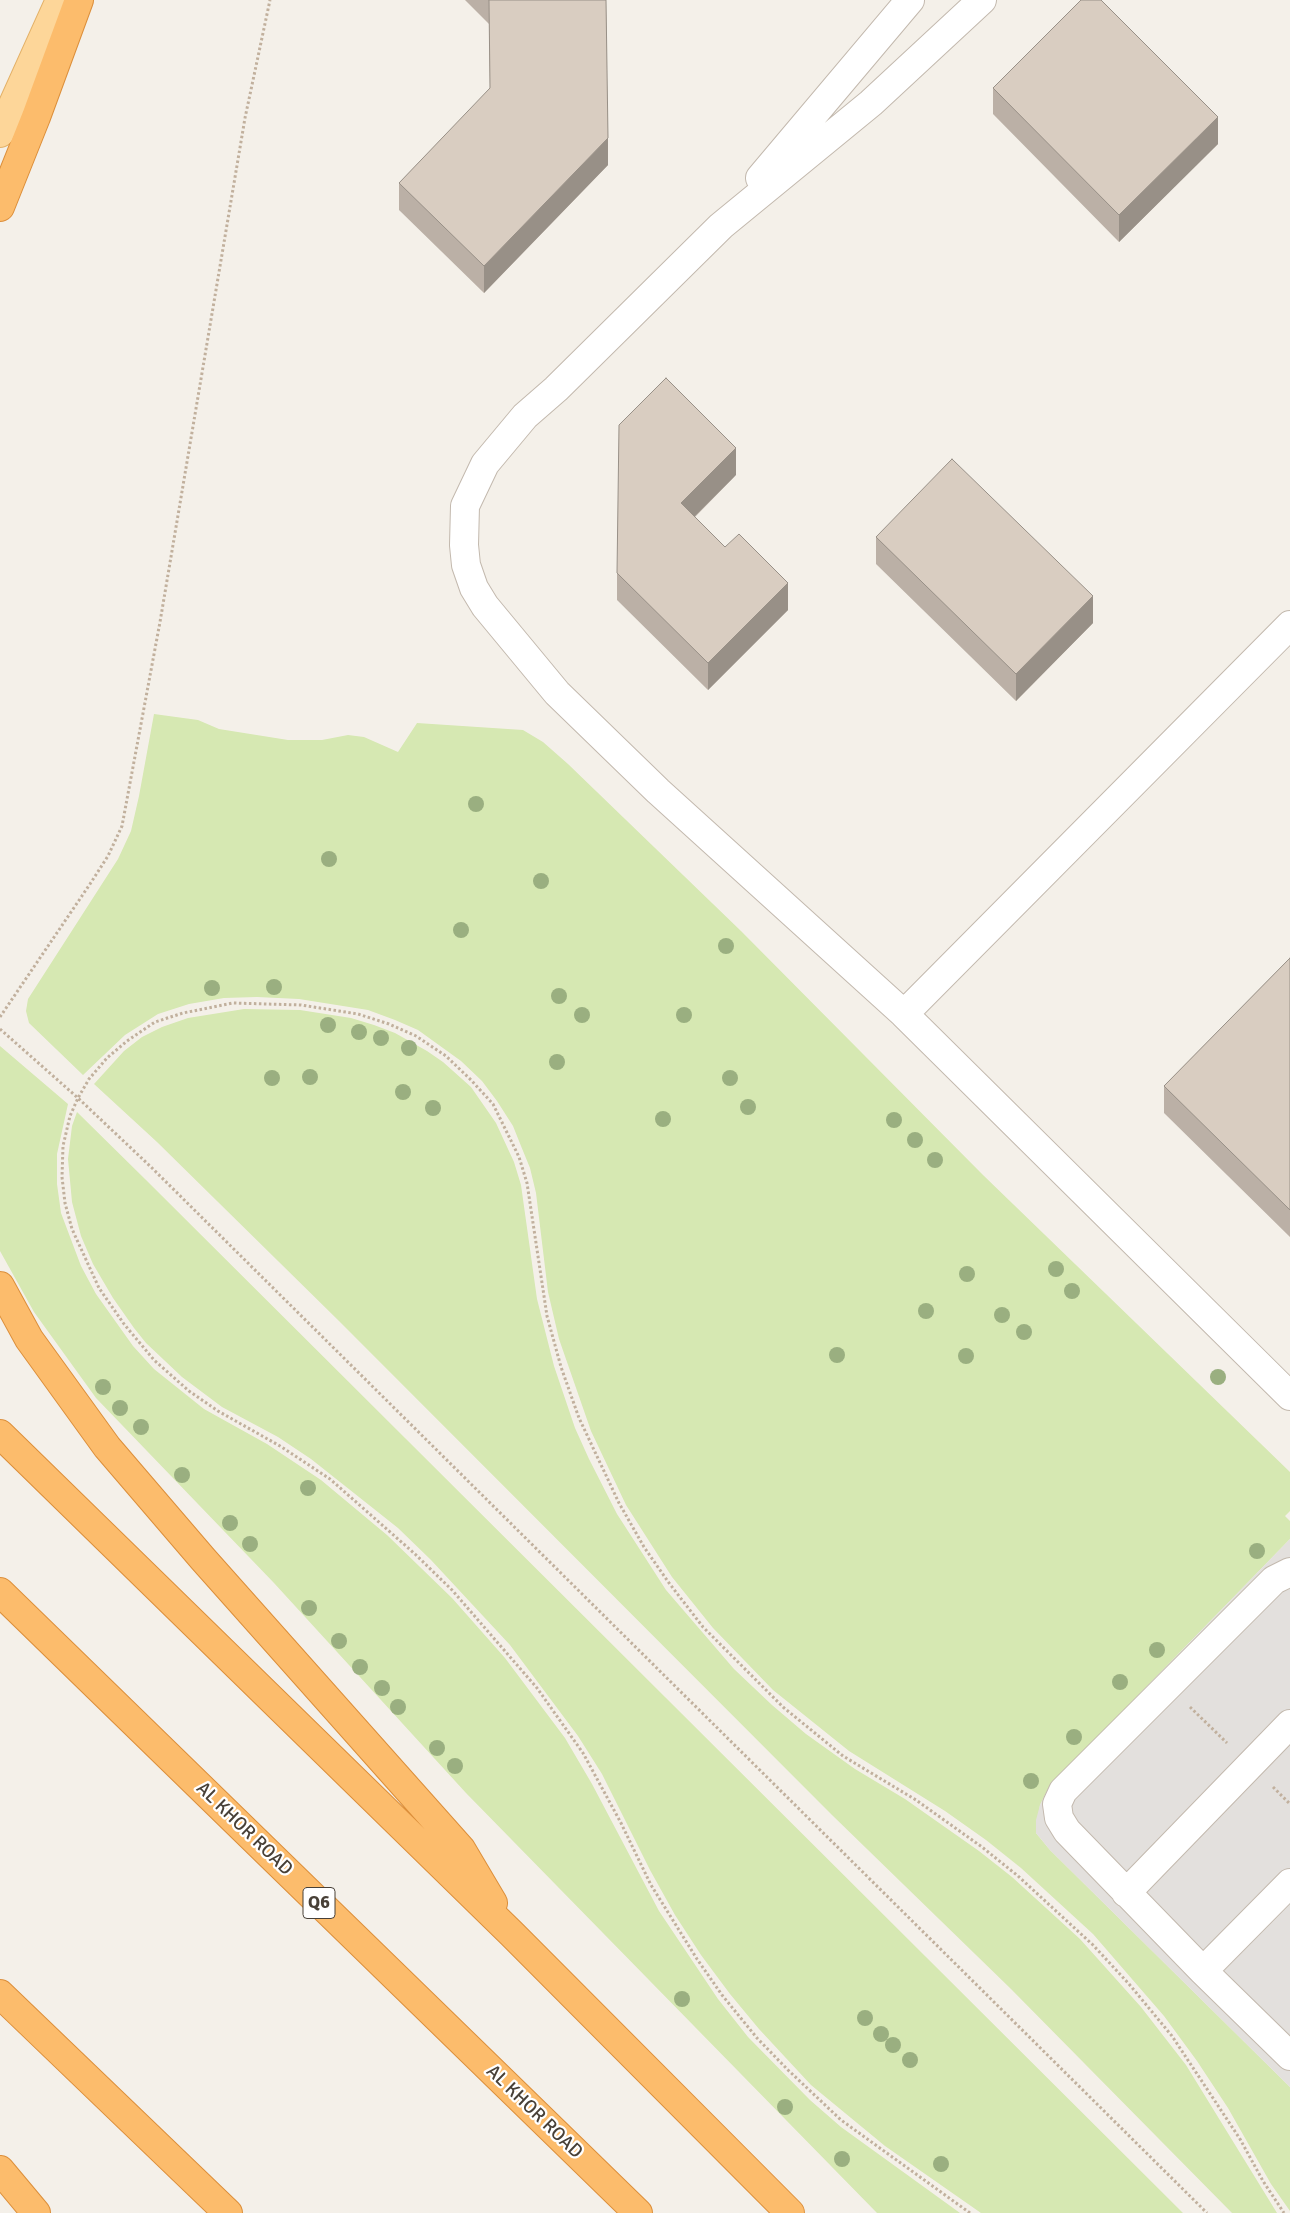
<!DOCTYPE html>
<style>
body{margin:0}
canvas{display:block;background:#f4f0e9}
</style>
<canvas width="1290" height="2213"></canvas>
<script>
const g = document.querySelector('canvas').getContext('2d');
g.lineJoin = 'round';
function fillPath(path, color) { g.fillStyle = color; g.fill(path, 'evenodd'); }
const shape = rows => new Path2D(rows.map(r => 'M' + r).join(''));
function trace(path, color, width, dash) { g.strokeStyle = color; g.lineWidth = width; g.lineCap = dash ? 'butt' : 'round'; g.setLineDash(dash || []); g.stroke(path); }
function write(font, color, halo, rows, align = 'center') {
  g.font = font + ' Signika,sans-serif'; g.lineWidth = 4.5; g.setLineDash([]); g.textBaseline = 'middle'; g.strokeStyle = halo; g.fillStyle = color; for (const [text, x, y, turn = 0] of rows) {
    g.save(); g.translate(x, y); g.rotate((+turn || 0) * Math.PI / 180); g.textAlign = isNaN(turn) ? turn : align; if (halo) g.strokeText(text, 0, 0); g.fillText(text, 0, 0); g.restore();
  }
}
const green = shape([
 [154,714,198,720,219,729,288,740,322,740,348,735,364,737,398,752,417,723,523,730,543,742,568,764,741,931,983,1175,1290,1472,1290,1511,1285,1516,1290,1521,1290,1539,1049,1787,1040,1805,1036,1833,1050,1850,1290,2087,1290,2211,1271,2184,1228,2108,1197,2061,1164,2016,1093,1934,1021,1868,986,1840,945,1811,849,1751,773,1690,713,1628,672,1577,626,1505,591,1431,559,1339,548,1292,536,1193,530,1168,521,1146,513,1126,497,1101,482,1081,461,1061,418,1030,395,1020,368,1010,299,999,257,997,224,998,189,1004,158,1014,125,1035,83,1075,29,1023,26,1011,28,999,118,859,131,831,139,796],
 [244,1009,300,1010,351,1018,374,1025,395,1033,427,1051,443,1062,471,1087,496,1123,514,1162,521,1185,537,1299,554,1366,575,1428,589,1459,617,1514,666,1590,734,1669,772,1705,806,1734,855,1769,905,1799,979,1851,1012,1877,1080,1939,1141,2007,1186,2065,1277,2213,1232,2213,1011,1989,832,1815,339,1321,157,1142,94,1084,124,1051,142,1037,162,1027,188,1018],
 [0,1046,68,1104,57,1154,57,1184,61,1213,81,1266,96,1294,133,1346,154,1369,204,1409,267,1444,321,1480,387,1535,452,1598,505,1658,565,1738,592,1784,659,1911,718,1999,748,2037,810,2100,841,2127,960,2213,877,2213,466,1793,274,1583,96,1398,34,1312,0,1251],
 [77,1112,145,1179,1183,2213,981,2213,885,2146,811,2085,759,2029,730,1994,701,1955,675,1915,650,1870,602,1774,578,1736,510,1645,431,1560,398,1528,311,1459,278,1437,222,1407,182,1377,146,1343,134,1328,113,1298,93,1264,81,1236,72,1202,68,1159,72,1126]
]);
const parking = shape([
 [1290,1539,1290,2087,1050,1850,1036,1833,1036,1820,1040,1805,1049,1787]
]);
const path = shape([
 [0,1017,90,884,108,856,122,826,160,622,245,118,270,0],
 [0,1029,78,1098,151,1167,1207,2213],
 [1190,1707,1227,1743],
 [1273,1787,1290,1804],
 [970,2213,841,2120,788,2070,757,2038,722,1995,697,1959,651,1885,621,1823,583,1753,537,1688,452,1590,415,1554,330,1479,280,1446,218,1411,189,1391,154,1360,124,1324,99,1288,72,1229,65,1203,62,1177,63,1146,70,1116,78,1098,89,1079,107,1058,127,1041,155,1022,183,1013,233,1003,301,1005,358,1014,389,1024,416,1036,446,1056,471,1080,493,1104,519,1157,527,1183,547,1316,561,1367,579,1418,619,1503,644,1547,669,1583,703,1627,783,1707,843,1756,916,1800,982,1847,1018,1876,1093,1945,1129,1984,1172,2036,1240,2139,1263,2181,1284,2213]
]);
const minor = shape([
 [982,0,871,103,721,226,556,389,525,416,485,464,465,506,464,545,466,565,474,588,485,606,557,693,658,791,904,1014,1290,1396],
 [760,178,910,0],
 [904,1014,1290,625],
 [1290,1572,1274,1580,1063,1791,1057,1804,1059,1818,1067,1831,1203,1971,1290,2056],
 [1126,1893,1290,1724],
 [1203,1971,1290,1883]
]);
const major = shape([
 [0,133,60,0]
]);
const highway = shape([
 [0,207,36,117,79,0],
 [0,1286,29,1339,107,1447,203,1559,461,1849,493,1903],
 [0,1434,512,1934,790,2213],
 [0,1592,638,2213],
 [0,1994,228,2213],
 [0,2170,36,2213]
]);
const trees = [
 [476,804],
 [329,859],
 [541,881],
 [461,930],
 [726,946],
 [274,987],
 [212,988],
 [559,996],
 [582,1015],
 [684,1015],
 [328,1025],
 [359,1032],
 [381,1038],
 [409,1048],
 [557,1062],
 [310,1077],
 [272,1078],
 [730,1078],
 [403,1092],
 [748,1107],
 [433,1108],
 [663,1119],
 [894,1120],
 [915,1140],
 [935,1160],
 [1056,1269],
 [967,1274],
 [1072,1291],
 [926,1311],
 [1002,1315],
 [1024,1332],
 [837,1355],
 [966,1356],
 [1218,1377],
 [103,1387],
 [120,1408],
 [141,1427],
 [182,1475],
 [308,1488],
 [230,1523],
 [250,1544],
 [1257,1551],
 [309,1608],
 [339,1641],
 [1157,1650],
 [360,1667],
 [1120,1682],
 [382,1688],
 [398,1707],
 [1074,1737],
 [437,1748],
 [455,1766],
 [1031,1781],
 [682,1999],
 [865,2018],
 [881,2034],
 [893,2045],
 [910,2060],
 [785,2107],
 [842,2159],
 [941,2164]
];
const wall = shape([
 [465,0,606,0,608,165,484,293,399,210,399,183,490,89,489,24],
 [993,88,1218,144,1119,242,993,114],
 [736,475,695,517,788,610,708,690,617,600,617,573],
 [876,537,1093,623,1016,701,876,564],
 [1290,958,1290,1237,1164,1113,1164,1086]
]);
const shadedWall = shape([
 [1218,117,1218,144,1119,242,1119,215],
 [608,138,608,165,484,293,484,266],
 [736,448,736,475,681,530,681,503],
 [788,583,788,610,708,690,708,663],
 [1093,596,1093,623,1016,701,1016,674]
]);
const building = shape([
 [489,0,606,0,608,138,484,266,399,183,490,88,489,0],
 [1081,0,1101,0,1218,117,1119,215,993,88,1081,0],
 [666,378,736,448,681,503,725,547,739,534,788,583,708,663,617,573,619,425,666,378],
 [952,459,1093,596,1016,674,876,537,952,459],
 [1290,958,1290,1210,1164,1086,1290,958]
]);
const shields = [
 [319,1903,32]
];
const shieldNames = [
 ["Q6",319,1903]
];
const streetNames = [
 ["AL KHOR ROAD",244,1829,44],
 ["AL KHOR ROAD",534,2112,44]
];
fillPath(green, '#d6e8b2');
fillPath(parking, '#e3e0dd');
trace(minor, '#c3b9ae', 30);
trace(major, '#e3b168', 30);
trace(highway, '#dc8f3b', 30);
trace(path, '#c1b09d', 3, [2.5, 2.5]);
trace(minor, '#fff', 28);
trace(major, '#fdd699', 28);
trace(highway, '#fcbc6c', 28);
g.fillStyle = '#9aaf80';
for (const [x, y] of trees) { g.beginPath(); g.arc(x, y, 8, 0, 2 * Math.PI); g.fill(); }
fillPath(wall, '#bbb0a6');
fillPath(shadedWall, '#989087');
fillPath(building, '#d9cdc1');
trace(building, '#989087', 1);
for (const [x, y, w] of shields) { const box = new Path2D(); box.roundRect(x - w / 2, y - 15.5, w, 31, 4); g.fillStyle = '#fff'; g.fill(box); trace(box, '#484037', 1); }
write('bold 18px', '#484037', null, shieldNames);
write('19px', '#484037', '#fff', streetNames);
</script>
